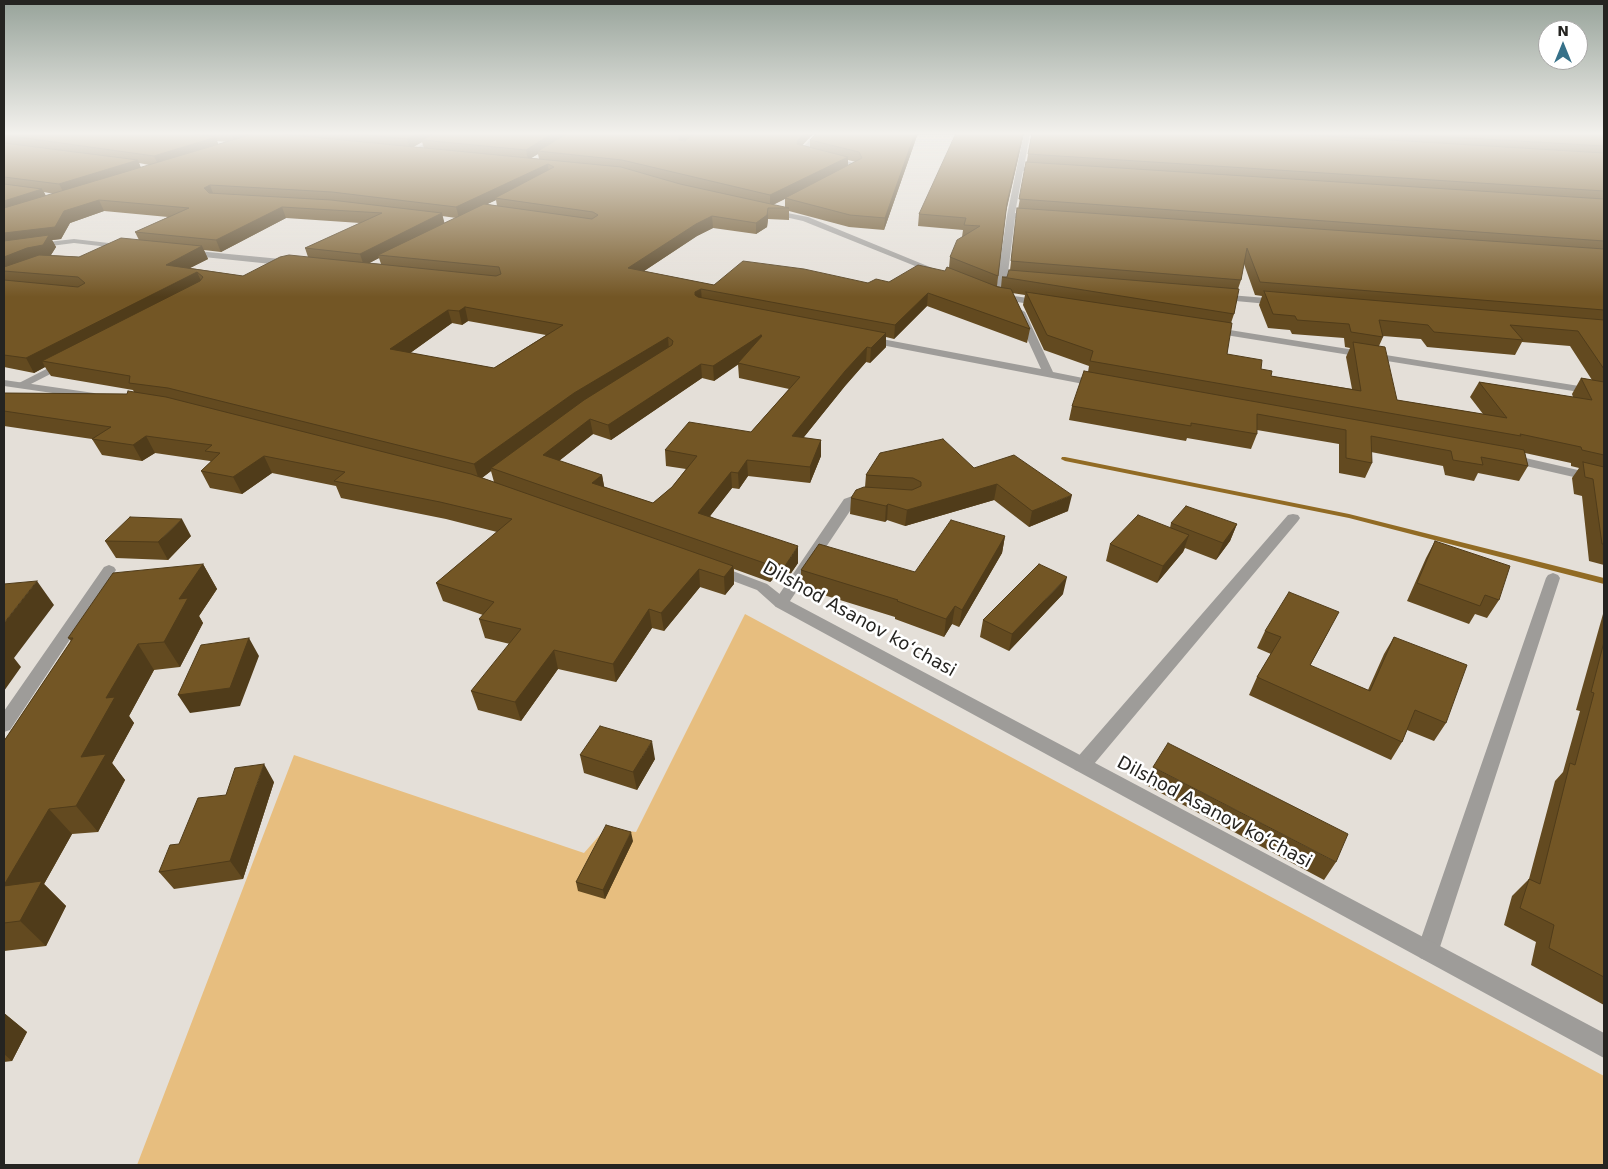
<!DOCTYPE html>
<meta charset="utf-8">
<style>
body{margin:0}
#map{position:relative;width:1608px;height:1169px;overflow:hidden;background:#e4dfd8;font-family:"DejaVu Sans",sans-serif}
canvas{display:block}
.frame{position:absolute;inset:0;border:5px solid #252421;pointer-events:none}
.north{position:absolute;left:1538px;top:20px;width:50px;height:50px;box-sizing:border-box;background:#fff;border:1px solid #a8a7a6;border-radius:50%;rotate:0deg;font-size:14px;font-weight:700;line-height:20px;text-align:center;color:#252421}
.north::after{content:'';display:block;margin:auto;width:18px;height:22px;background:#377189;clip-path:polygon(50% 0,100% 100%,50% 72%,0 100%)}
</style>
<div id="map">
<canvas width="1608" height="1169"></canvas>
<div class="frame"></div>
<div class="north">N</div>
</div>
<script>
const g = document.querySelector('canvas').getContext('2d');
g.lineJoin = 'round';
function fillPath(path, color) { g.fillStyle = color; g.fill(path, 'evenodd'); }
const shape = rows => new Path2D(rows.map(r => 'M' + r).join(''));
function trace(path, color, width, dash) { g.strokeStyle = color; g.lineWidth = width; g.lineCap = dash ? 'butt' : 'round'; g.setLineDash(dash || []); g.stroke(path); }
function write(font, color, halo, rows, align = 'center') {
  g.font = font + ' "DejaVu Sans",sans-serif'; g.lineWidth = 5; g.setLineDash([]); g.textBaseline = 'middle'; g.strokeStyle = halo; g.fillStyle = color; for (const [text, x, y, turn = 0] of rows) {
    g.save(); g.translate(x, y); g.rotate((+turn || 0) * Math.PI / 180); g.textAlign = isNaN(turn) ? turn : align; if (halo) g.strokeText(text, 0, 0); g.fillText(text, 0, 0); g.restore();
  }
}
const green = shape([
 [745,614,1604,1076,1603,1165,137,1165,294,755,584,853,606,828,636,832]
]);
const stream = shape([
 [1062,457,1065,457,1349,514,1604,578,1604,584,1349,518,1065,461,1061,459,1062,457]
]);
const lane = shape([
 [817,133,824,133,806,151,858,164,859,169,849,174,845,174,845,172,853,166,799,153,799,151,817,133],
 [66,359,71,362,70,364,25,387,21,388,15,385,66,359],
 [861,493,875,494,877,497,875,500,863,501,854,505,786,607,776,607,773,603,776,599,844,499,861,493],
 [1293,514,1298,515,1300,518,1298,521,1089,770,1082,772,1075,770,1073,765,1075,760,1288,515,1293,514],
 [109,565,114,567,116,570,10,730,4,732,4,711,104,567,109,565],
 [1553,573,1558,575,1560,578,1439,950,1436,958,1428,961,1420,958,1417,950,1546,578,1548,575,1553,573]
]);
const street = shape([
 [444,133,452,133,410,155,405,154,444,133],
 [1024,133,1030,133,1024,167,1047,171,1044,173,1023,171,1015,213,1037,215,1041,217,1037,219,1015,218,1005,296,1000,299,995,296,1007,215,1024,133],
 [767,209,808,217,947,274,946,276,940,276,803,221,767,213,767,209],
 [74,239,126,245,130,247,126,249,74,243,4,252,4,247,74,239],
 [187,250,291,260,295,263,291,266,184,255,184,251,187,250],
 [1217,294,1279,299,1284,302,1279,305,1214,299,1212,297,1217,294],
 [1014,296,1042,300,1047,303,1042,306,1011,301,1009,299,1014,296],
 [1020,309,1025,312,1053,372,1103,382,1105,384,1103,386,1099,387,866,342,861,339,866,336,1041,369,1015,312,1020,309],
 [1211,327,1604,390,1604,396,1207,332,1206,330,1211,327],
 [4,380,94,393,100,396,94,399,4,386,4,380],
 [1508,454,1604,476,1604,484,1504,461,1502,458,1504,455,1508,454],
 [717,565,767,584,786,599,1604,1033,1604,1058,776,607,757,590,712,573,710,570,712,567,717,565]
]);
const wall = shape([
 [4,133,814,133,802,145,810,147,810,140,817,133,918,133,884,230,849,227,789,211,789,220,768,219,767,227,756,234,713,228,697,236,644,271,714,285,868,283,889,282,945,271,949,268,950,257,962,237,963,230,918,226,919,214,1024,133,1006,212,997,286,1001,287,1002,277,1007,277,1010,270,1016,220,1032,133,1604,133,1604,565,1589,561,1582,496,1574,494,1572,478,1579,468,1571,466,1571,463,1525,453,1528,466,1519,481,1478,473,1474,481,1445,475,1443,466,1371,452,1372,463,1365,478,1339,473,1339,444,1257,430,1257,434,1251,449,1187,438,1186,441,1069,420,1072,406,1088,372,1089,366,1044,350,1023,305,1025,295,1012,293,1030,329,1027,343,927,306,894,339,886,337,886,347,870,363,866,362,845,386,803,438,821,440,821,456,810,483,748,476,739,489,732,488,710,516,798,563,785,582,773,579,770,582,734,569,734,584,725,595,700,587,664,631,652,628,616,682,558,669,521,721,478,710,471,691,510,644,485,638,479,619,483,615,443,601,436,583,497,532,446,519,341,498,336,486,272,473,242,494,210,488,201,471,211,462,210,461,155,453,142,461,102,455,92,439,4,426,4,393,127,394,134,392,133,390,51,376,45,367,34,373,4,367],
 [217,141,227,142,218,144],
 [422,142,424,148,413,147],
 [538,154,539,159,531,158],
 [848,160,856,162,848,166],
 [139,163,149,165,150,165,141,168],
 [44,192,54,194,46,196],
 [785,199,785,207,773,205],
 [496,200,497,206,487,204],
 [104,211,168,217,135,232,139,240,79,257,51,255,56,247,52,240,61,239,70,223],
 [442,216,456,218,444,223],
 [286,218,360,223,305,248,308,257,243,276,190,268,208,259,204,250,221,252],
 [379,258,381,264,369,263],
 [1244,264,1255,295,1262,296,1259,305,1268,328,1290,330,1292,334,1344,338,1345,347,1350,348,1346,357,1352,389,1271,376,1261,369,1227,354,1231,323,1234,314,1238,289,1241,280],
 [468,321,546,335,494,368,410,353,452,323,462,325],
 [1383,336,1421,339,1427,347,1515,355,1522,342,1570,346,1592,380,1581,378,1572,394,1573,397,1479,382,1470,397,1483,414,1397,400,1379,346,1383,337],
 [738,364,739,378,789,389,751,432,665,450,666,466,686,469,672,487,653,503,604,487,602,475,559,461,593,434,611,440,702,378,714,381],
 [491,471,494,482,482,478],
 [974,468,1068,511,1029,527,994,500,905,526,887,520,885,522,850,514,851,498,865,487,866,475],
 [1171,523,1237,524,1230,541,1216,560,1185,548,1183,552,1157,583,1106,561,1110,544,1170,528],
 [191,536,168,560,116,558,105,541],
 [1005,536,1002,553,959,627,952,624,944,637,895,619,895,617,801,588,801,570,915,572],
 [1435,541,1499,600,1487,618,1475,614,1469,624,1407,601,1426,558],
 [203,564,217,589,199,616,203,623,180,667,154,670,129,716,134,723,112,763,125,780,98,832,72,834,44,884,66,906,46,946,4,951,4,741,71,641,68,638],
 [1063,594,1009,651,980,637,983,620],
 [1604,612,1604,1005,1531,965,1536,942,1504,925,1512,896,1529,879,1555,781,1563,772,1580,711,1576,710,1603,614],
 [1330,629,1310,666,1368,690,1384,654,1394,637,1446,723,1434,741,1407,730,1402,742,1391,760,1249,695,1257,677,1271,654,1257,648,1265,631],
 [580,755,655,759,637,790,584,773],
 [1153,767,1336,862,1324,880,1146,785],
 [274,782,243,879,174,889,159,872,179,844,226,795],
 [633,841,605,899,578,891,576,882],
 [4,1013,27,1032,12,1061,4,1062]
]);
const shadedWall = shape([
 [231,133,265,133,235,143],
 [419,133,439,133,422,140,422,142,410,149,407,139],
 [553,133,570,133,538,151,538,154,528,160,526,150],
 [682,133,696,133,680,150,679,136],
 [804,133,814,133,798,150,798,140],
 [915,133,918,133,884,230,885,218],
 [1023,133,1024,133,1005,215,1007,203],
 [216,137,219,147,159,166,154,156],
 [848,157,848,168,770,206,770,195],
 [138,160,142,171,65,195,59,184],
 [548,164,549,174,495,198,496,200,459,218,456,207],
 [210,185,214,196,204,188],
 [42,189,48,200,4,214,4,201],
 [99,200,104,211,70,223,61,239,52,240,56,247,49,258,4,271,4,233,64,211],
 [282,207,286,218,221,252,216,240],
 [768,208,768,219,767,227,756,234,756,223],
 [442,213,445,225,378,255,379,258,364,266,360,254],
 [712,216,713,228,697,236,629,281,628,268,696,224],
 [202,246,208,259,172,277,166,265],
 [197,272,203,285,42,361,45,367,34,373,26,358],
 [701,289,702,302,695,295,695,292],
 [928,293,927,306,894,339,895,325],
 [465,307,468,321,462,325,459,311],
 [448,310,452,323,395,364,390,349],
 [886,333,886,347,870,363,871,348],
 [761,335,761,349,714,381,713,366],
 [668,337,669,351,491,468,491,471,479,480,474,464,574,393],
 [867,347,866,362,845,386,792,452,792,436,845,371],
 [701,364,702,378,611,440,608,425],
 [590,419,593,434,546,471,543,455],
 [146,436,155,453,142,461,133,445],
 [821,440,821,456,810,483,810,467],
 [264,456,272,473,242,494,233,477],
 [747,460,748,476,739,489,738,473],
 [731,472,732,488,700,529,698,513],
 [602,475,605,491,592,483],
 [997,484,994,500,905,526,907,510],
 [1072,495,1068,511,1029,527,1032,511],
 [888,504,887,520,885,522,886,506],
 [182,519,191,536,168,560,158,542],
 [1237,524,1230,541,1216,560,1223,543],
 [1189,535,1183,552,1157,583,1163,566],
 [1005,536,1002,553,959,627,962,610],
 [798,546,798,563,785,582,785,566],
 [773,562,773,579,770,582,770,565],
 [203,564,217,589,199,616,203,623,180,667,164,642,179,599],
 [733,566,734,584,725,595,724,577],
 [699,569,700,587,664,631,661,613],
 [1067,577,1063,594,1009,651,1012,634],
 [37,581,54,605,14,658,21,667,4,691,4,623],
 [955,606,952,624,944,637,946,619],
 [649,609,652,628,616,682,613,664],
 [249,638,259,656,240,706,190,713,178,695],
 [138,644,154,670,129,716,134,723,112,763,125,780,98,832,76,806,81,757,106,698],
 [554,650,558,669,521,721,515,702],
 [652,741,655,759,637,790,633,772],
 [264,764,274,782,243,879,230,861],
 [49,809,72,834,44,884,66,906,46,946,20,921,4,885],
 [631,832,633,841,605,899,603,890],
 [4,1013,27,1032,12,1061,4,1054]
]);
const building = shape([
 [4,133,187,133,216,137,154,156,4,135,4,133],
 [256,133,271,133,621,167,680,184,789,208,768,208,767,215,756,223,712,216,696,224,628,268,714,285,743,261,804,269,868,283,876,279,889,282,918,265,945,271,947,267,998,287,1011,289,1030,329,928,293,895,325,701,289,695,292,695,295,698,297,886,333,871,348,867,347,845,371,792,436,821,440,810,467,747,460,738,473,731,472,698,513,798,546,785,566,773,562,770,565,491,468,584,400,672,345,673,341,668,337,574,393,474,464,168,388,129,383,130,376,42,361,200,281,203,277,197,272,26,358,4,355,4,280,78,287,85,283,78,277,4,271,4,267,39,255,79,257,121,238,202,246,166,265,243,276,280,257,289,255,496,276,501,274,499,267,378,255,484,204,592,219,598,215,593,212,495,198,554,167,548,164,456,207,332,192,210,185,204,188,209,193,331,200,442,213,360,254,305,248,382,213,282,207,216,240,135,232,189,208,99,200,64,211,55,227,4,233,4,208,256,133],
 [465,307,563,325,494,368,390,349,448,310,459,311,465,307],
 [761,335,762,336,738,363,800,377,751,432,689,422,665,450,697,456,672,487,653,503,592,483,602,475,543,455,590,419,608,425,701,364,713,366,761,335],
 [347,133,419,133,407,139,347,133],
 [435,133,553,133,526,150,422,140,435,133],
 [568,133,682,133,679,136,679,140,685,141,695,133,804,133,798,140,797,144,848,157,770,195,622,160,538,151,568,133],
 [817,133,915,133,885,218,850,215,785,198,862,158,859,152,810,140,817,133],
 [956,133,1023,133,1007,203,998,276,950,257,957,240,980,226,964,225,966,218,919,214,956,133],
 [1032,133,1274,133,1604,153,1604,191,1028,154,1032,133],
 [1381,133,1602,133,1604,135,1604,146,1381,133],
 [4,143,138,160,59,184,4,177,4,143],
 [1026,162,1604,199,1604,241,1019,199,1026,162],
 [4,184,42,189,4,201,4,184],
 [1017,208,1604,249,1604,310,1260,282,1247,248,1241,280,1011,261,1017,208],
 [49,235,43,245,27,248,4,257,4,241,49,235],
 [1009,270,1239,289,1234,314,1002,277,1007,277,1009,270],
 [1264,291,1604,320,1604,369,1578,331,1510,325,1523,340,1434,332,1428,325,1379,320,1383,337,1351,332,1349,324,1297,320,1295,316,1273,314,1264,291],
 [1026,292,1232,323,1227,354,1262,360,1261,369,1272,371,1271,376,1361,391,1353,342,1385,347,1397,400,1507,418,1479,382,1592,400,1581,378,1604,382,1604,455,1582,450,1581,447,1520,434,1521,436,1090,361,1093,351,1047,335,1026,292],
 [1084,371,1519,449,1524,450,1528,466,1481,457,1483,465,1453,460,1451,451,1371,436,1372,463,1346,458,1346,430,1257,414,1257,434,1191,423,1191,426,1072,406,1084,371],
 [128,391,166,397,471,474,733,566,724,577,699,569,661,613,649,609,613,664,554,650,515,702,471,691,521,629,479,619,494,602,436,583,512,519,440,502,334,481,345,472,264,456,233,477,201,471,220,453,205,451,212,445,146,436,133,445,92,439,111,427,4,411,4,393,127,394,128,391],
 [943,439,974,468,1014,455,1072,495,1032,511,997,484,907,510,888,504,886,506,851,498,856,490,864,487,912,490,921,486,921,482,913,478,866,475,880,453,943,439],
 [1583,462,1604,467,1604,544,1602,544,1593,479,1585,477,1583,462],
 [1186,506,1237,524,1223,543,1171,523,1186,506],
 [1138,515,1189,535,1163,566,1110,544,1138,515],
 [130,517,182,519,158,542,105,541,130,517],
 [951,520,1005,536,962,610,955,606,946,619,897,601,898,600,801,570,819,544,915,572,951,520],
 [1435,541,1510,566,1499,600,1485,595,1480,606,1417,583,1435,541],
 [203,564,179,599,188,598,164,642,138,644,106,698,115,697,81,757,106,754,76,806,49,809,4,885,4,741,73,638,68,638,113,573,203,564],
 [1039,564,1067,577,1012,634,983,620,1039,564],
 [37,581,4,623,4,584,37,581],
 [1289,592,1339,612,1310,665,1370,691,1394,637,1467,665,1446,723,1415,710,1402,742,1257,677,1281,637,1265,631,1289,592],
 [249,638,230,688,178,695,201,645,249,638],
 [1604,642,1604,977,1549,948,1554,925,1520,908,1529,879,1540,884,1570,763,1575,765,1594,693,1591,692,1604,642],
 [600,726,652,741,633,772,580,755,600,726],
 [1168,743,1348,834,1336,862,1153,767,1168,743],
 [264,764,230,861,159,872,170,845,179,844,198,798,226,795,235,768,264,764],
 [606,825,631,832,603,890,576,882,606,825],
 [42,881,20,921,4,923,4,886,42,881]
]);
const streetNames = [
 ["Dilshod Asanov koʻchasi",859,620,29],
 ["Dilshod Asanov koʻchasi",1214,813,28]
];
fillPath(green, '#e7be7f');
fillPath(stream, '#916b24');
fillPath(lane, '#9e9c99');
fillPath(street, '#9e9c99');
fillPath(wall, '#634a20');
fillPath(shadedWall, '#503c1a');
fillPath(building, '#735625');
trace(building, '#503c1a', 1);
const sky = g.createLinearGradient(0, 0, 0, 297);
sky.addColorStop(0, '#97a39a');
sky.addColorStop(0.45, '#f3f1ed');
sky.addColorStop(1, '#f3f1ed00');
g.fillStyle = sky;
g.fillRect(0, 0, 1608, 297);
write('18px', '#252421', '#fff', streetNames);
</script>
